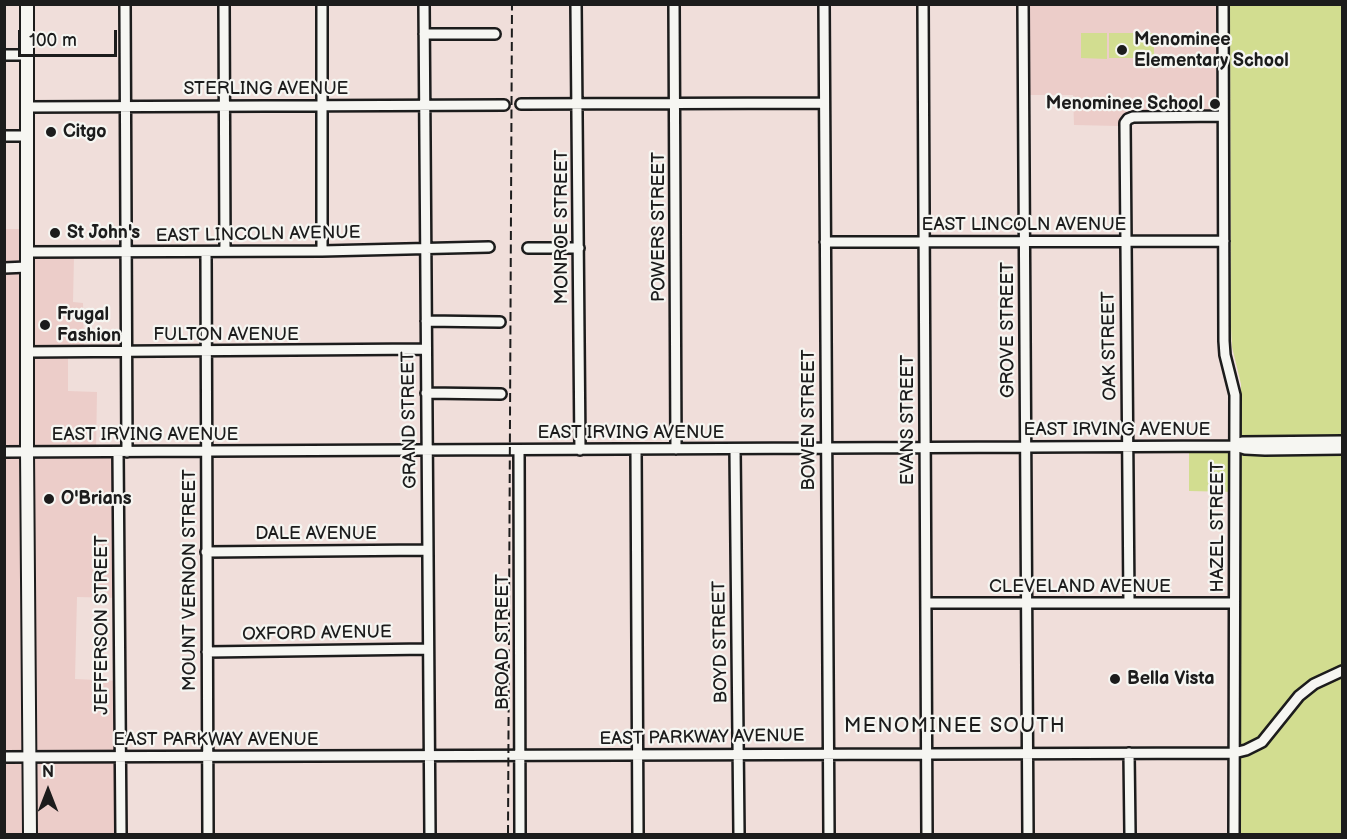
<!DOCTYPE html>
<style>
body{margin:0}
#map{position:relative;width:1347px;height:839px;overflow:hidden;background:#f0deda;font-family:"Balsamiq Sans",sans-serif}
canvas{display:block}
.frame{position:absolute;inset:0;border:6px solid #1c1c1c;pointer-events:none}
.north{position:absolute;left:18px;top:761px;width:60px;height:60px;-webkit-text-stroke:4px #f6f6f2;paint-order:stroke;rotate:0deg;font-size:16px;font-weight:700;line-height:24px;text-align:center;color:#1c1c1c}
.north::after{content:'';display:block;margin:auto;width:21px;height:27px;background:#1c1c1c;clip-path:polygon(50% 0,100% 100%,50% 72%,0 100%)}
.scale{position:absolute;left:18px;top:30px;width:99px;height:27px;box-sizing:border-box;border:3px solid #1c1c1c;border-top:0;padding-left:8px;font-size:18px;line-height:21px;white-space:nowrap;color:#1c1c1c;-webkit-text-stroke:4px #f6f6f2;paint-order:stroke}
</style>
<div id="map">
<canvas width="1347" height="839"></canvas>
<div class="frame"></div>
<div class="north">N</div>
<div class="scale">100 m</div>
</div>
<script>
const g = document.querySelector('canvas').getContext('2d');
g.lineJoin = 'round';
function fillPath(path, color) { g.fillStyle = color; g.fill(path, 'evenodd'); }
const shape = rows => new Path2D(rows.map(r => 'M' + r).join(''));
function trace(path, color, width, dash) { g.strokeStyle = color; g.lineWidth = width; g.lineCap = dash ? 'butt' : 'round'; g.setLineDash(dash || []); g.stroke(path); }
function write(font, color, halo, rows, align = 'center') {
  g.font = font + ' "Balsamiq Sans",sans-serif'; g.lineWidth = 4.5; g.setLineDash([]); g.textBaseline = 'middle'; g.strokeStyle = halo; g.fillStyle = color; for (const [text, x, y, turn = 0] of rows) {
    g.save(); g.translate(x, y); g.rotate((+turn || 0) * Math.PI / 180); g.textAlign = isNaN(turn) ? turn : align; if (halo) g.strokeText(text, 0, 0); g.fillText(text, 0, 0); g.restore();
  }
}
const built = shape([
 [1028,5,1216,5,1216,109,1212,111,1133,111,1121,116,1119,126,1074,125,1073,95,1028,95],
 [4,229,27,229,27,252,74,256,73,302,83,303,84,352,68,352,68,391,97,392,96,452,118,452,119,598,77,597,75,679,120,681,121,834,5,834]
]);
const green = shape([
 [1230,5,1342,5,1342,834,1240,834,1241,384,1232,347,1231,327],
 [1081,33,1107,33,1107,59,1081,58],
 [1109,33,1154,33,1154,58,1109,58],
 [1235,446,1235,492,1189,491,1189,447]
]);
const minor = shape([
 [125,4,127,452],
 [224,4,225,251],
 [424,4,430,834],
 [576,4,580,450],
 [674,4,676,449],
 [824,4,829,834],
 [923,4,927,834],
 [1023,4,1028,834],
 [1223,4,1224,341,1225,355,1235,395,1234,834],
 [424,34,495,34],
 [4,55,28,55],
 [521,104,824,103],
 [28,107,504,105],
 [4,136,28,136],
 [825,242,1224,241],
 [528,248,579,248],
 [322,251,322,4],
 [27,252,322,251,489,247],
 [206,253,208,834],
 [4,268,27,267],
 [426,321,500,322],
 [27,352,426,349],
 [426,393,501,394],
 [1235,446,1242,442,1342,441],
 [636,449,638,834],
 [735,449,739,834],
 [519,450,520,834],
 [4,452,1235,446,1245,449,1265,450,1342,449],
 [118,452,121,834],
 [206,552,427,550],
 [926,603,1234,603],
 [1129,603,1125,123,1128,119,1133,117,1223,116],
 [207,652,428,649],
 [1129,753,1130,834],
 [4,757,1234,753,1246,750,1262,742,1299,696,1314,684,1342,671]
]);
const major = shape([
 [27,4,27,452,30,834]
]);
const rail = shape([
 [508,834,512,4]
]);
const markers = [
 [1122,50,6,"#1c1c1c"],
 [1215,104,6,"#1c1c1c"],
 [51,132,6,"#1c1c1c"],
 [55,233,6,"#1c1c1c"],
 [45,325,6,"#1c1c1c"],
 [49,499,6,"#1c1c1c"],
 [1115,679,6,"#1c1c1c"]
];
const poiNames = [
 ["Menominee",1134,40],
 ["Elementary School",1134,61],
 ["Menominee School",1203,104,"right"],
 ["Citgo",63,132],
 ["St John's",67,233],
 ["Frugal",57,315],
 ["Fashion",57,336],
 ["O'Brians",61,499],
 ["Bella Vista",1127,679]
];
const streetNames = [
 ["STERLING AVENUE",266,89],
 ["EAST LINCOLN AVENUE",1024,225],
 ["MONROE STREET",562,227,-90],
 ["POWERS STREET",659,227,-90],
 ["EAST LINCOLN AVENUE",258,235,-1],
 ["GROVE STREET",1008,330,-90],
 ["FULTON AVENUE",226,335],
 ["OAK STREET",1110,346,-91],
 ["GRAND STREET",410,420,-91],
 ["BOWEN STREET",809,420,-90],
 ["EVANS STREET",908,420,-90],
 ["EAST IRVING AVENUE",1117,430],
 ["EAST IRVING AVENUE",631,433],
 ["EAST IRVING AVENUE",145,435],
 ["HAZEL STREET",1218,527,-90],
 ["DALE AVENUE",316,534],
 ["MOUNT VERNON STREET",190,580,-90],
 ["CLEVELAND AVENUE",1080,587],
 ["JEFFERSON STREET",102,625,-90],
 ["OXFORD AVENUE",317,634,-1],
 ["BROAD STREET",503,642,-90],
 ["BOYD STREET",721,642,-91],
 ["EAST PARKWAY AVENUE",702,738,-1],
 ["EAST PARKWAY AVENUE",216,740]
];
const neighbourhoodNames = [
 ["MENOMINEE SOUTH",955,727]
];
fillPath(built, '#eccdc9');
fillPath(green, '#d2dd90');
trace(minor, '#1c1c1c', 14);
trace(major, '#1c1c1c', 16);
trace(minor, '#f6f6f2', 9);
trace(major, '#f6f6f2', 12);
trace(rail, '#1c1c1c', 2, [9, 4.5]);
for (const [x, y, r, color] of markers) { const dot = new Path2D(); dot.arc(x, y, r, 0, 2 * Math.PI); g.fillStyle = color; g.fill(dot); trace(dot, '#f6f6f2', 2); }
write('bold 18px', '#1c1c1c', '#f6f6f2', poiNames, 'left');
write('18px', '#1c1c1c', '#f6f6f2', streetNames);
g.letterSpacing = '1.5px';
write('20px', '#1c1c1c', '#f6f6f2', neighbourhoodNames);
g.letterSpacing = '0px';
</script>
